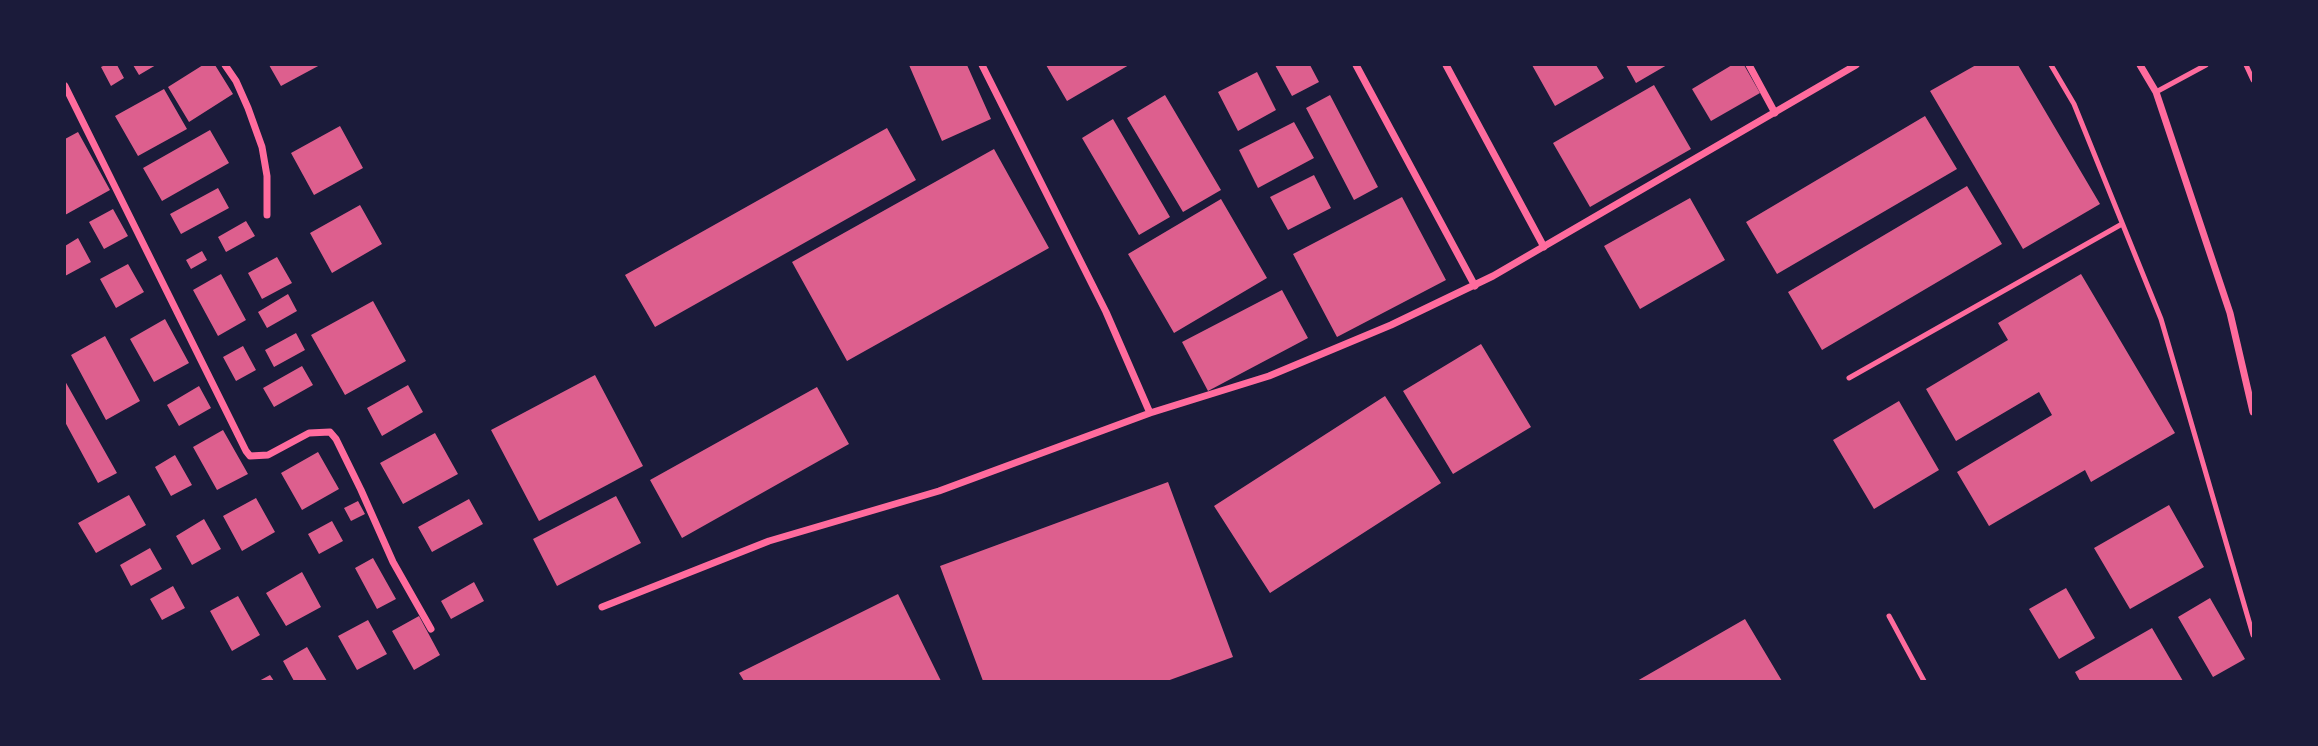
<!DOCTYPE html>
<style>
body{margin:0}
#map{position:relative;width:2318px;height:746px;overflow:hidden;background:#1b1b3a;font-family:Bitter,serif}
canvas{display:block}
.frame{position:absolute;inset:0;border:66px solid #1b1b3a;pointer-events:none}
</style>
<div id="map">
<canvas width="2318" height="746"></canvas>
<div class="frame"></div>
</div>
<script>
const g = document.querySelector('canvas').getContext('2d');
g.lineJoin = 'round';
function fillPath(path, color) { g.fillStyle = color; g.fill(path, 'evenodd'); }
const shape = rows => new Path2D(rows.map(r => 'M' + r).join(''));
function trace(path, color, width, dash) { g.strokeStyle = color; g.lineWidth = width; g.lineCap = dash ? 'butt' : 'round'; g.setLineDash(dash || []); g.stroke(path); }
const building = shape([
 [105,65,117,65,124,78,111,86,101,67],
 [133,65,156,65,139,75],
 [203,65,215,65,233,94,189,122,168,87],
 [269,65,320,65,281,86],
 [909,65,967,65,991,119,942,141],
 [1046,65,1129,65,1067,101],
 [1275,65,1310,65,1319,82,1292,96],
 [1532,65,1596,65,1604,78,1555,106],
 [1626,65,1667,65,1636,83],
 [1732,65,1744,65,1760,93,1711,121,1692,89],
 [1976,65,2018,65,2100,204,2023,249,1930,91],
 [1257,72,1276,110,1238,131,1218,92],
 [1654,85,1691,149,1590,207,1553,143],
 [164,89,187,129,138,156,115,116],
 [1165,95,1221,190,1183,212,1127,118],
 [1330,95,1378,187,1354,200,1306,108],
 [1925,116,1957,169,1777,274,1746,222],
 [1113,119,1170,217,1139,235,1082,138],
 [1294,122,1314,158,1258,188,1239,150],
 [340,126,363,168,314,195,291,153],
 [887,128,916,180,655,327,625,275],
 [210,130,229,163,162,201,143,168],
 [78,132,110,190,65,215,65,139],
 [994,149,1049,248,847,361,792,262],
 [1314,175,1331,208,1288,230,1270,197],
 [1967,186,2002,244,1822,350,1788,292],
 [218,188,229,208,181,234,170,214],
 [1402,197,1446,280,1337,337,1293,254],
 [1690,198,1725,260,1640,309,1604,246],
 [1221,199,1267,278,1174,333,1128,254],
 [360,205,382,244,332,273,310,233],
 [113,209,128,236,104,249,89,222],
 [246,221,255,236,226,252,218,237],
 [78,238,91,262,65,276,65,246],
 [202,251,207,260,191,269,186,260],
 [277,257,292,283,262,299,248,273],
 [128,264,144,292,116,308,100,279],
 [221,274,246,320,218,336,193,290],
 [2081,274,2175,433,2091,482,2085,470,1989,526,1957,472,2052,415,2039,392,1956,441,1926,389,2008,340,1998,323],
 [1282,290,1308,338,1208,391,1182,342],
 [288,294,297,311,267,328,258,312],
 [373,301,406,361,345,395,311,335],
 [165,319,189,363,154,382,130,339],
 [296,333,305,350,274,367,265,350],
 [105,336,140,401,106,420,71,355],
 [1481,344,1531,427,1453,474,1403,391],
 [243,346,256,370,236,381,223,357],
 [302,366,313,385,274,407,263,388],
 [595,375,643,466,539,521,491,430],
 [65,381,117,473,98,483,65,422],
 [408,385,423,412,382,436,367,408],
 [199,386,211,408,179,426,167,405],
 [817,387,849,444,682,538,650,480],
 [1385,396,1441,483,1270,593,1214,506],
 [1899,401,1939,470,1874,509,1833,440],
 [223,430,248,474,217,490,193,447],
 [435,433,458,474,403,504,380,463],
 [318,452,339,489,302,510,281,473],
 [175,455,192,485,171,496,155,467],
 [1168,482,1233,657,1167,681,983,681,940,566],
 [129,495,146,525,96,553,78,523],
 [616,496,641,543,557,586,533,539],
 [256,498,275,532,242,551,223,516],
 [469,499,483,524,432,552,418,527],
 [358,501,365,514,351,521,344,508],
 [2169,505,2204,567,2130,609,2094,548],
 [204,519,221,549,192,565,176,536],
 [332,521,343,541,319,554,308,534],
 [150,548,162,569,131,586,120,565],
 [373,558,396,599,377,609,355,568],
 [302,572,321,607,286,626,266,593],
 [474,582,484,601,451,619,441,601],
 [173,586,185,608,162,620,150,599],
 [2066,588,2095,638,2059,659,2029,609],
 [898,594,941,681,744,681,739,673],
 [238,596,260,635,232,651,210,611],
 [2210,598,2245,659,2213,677,2178,617],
 [419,616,440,655,414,670,392,631],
 [1745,619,1782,681,1637,681],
 [368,620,387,654,357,670,338,636],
 [2152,628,2183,681,2080,681,2075,672],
 [307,647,327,681,294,681,283,661],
 [270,675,274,681,259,681]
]);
const service = shape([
 [2051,65,2074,104,2161,319,2253,635],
 [2246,65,2253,80],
 [2156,92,2206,65],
 [1849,378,2122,224],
 [1889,616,1924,681]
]);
const minor = shape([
 [225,65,236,81,248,108,262,147,267,176,267,215],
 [982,65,1106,312,1150,413],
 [1356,65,1475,286],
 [1446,65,1544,247],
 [1749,65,1775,113],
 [2140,65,2156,92,2230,313,2253,412],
 [65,86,246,451,250,456,268,455,309,433,330,432,336,439,361,490,393,562,431,629],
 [602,607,769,541,939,491,1150,413,1269,376,1391,325,1493,276,1856,65]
]);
fillPath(building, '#dd5f8e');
trace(service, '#ff6b9d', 5);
trace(minor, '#ff6b9d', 7);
</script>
